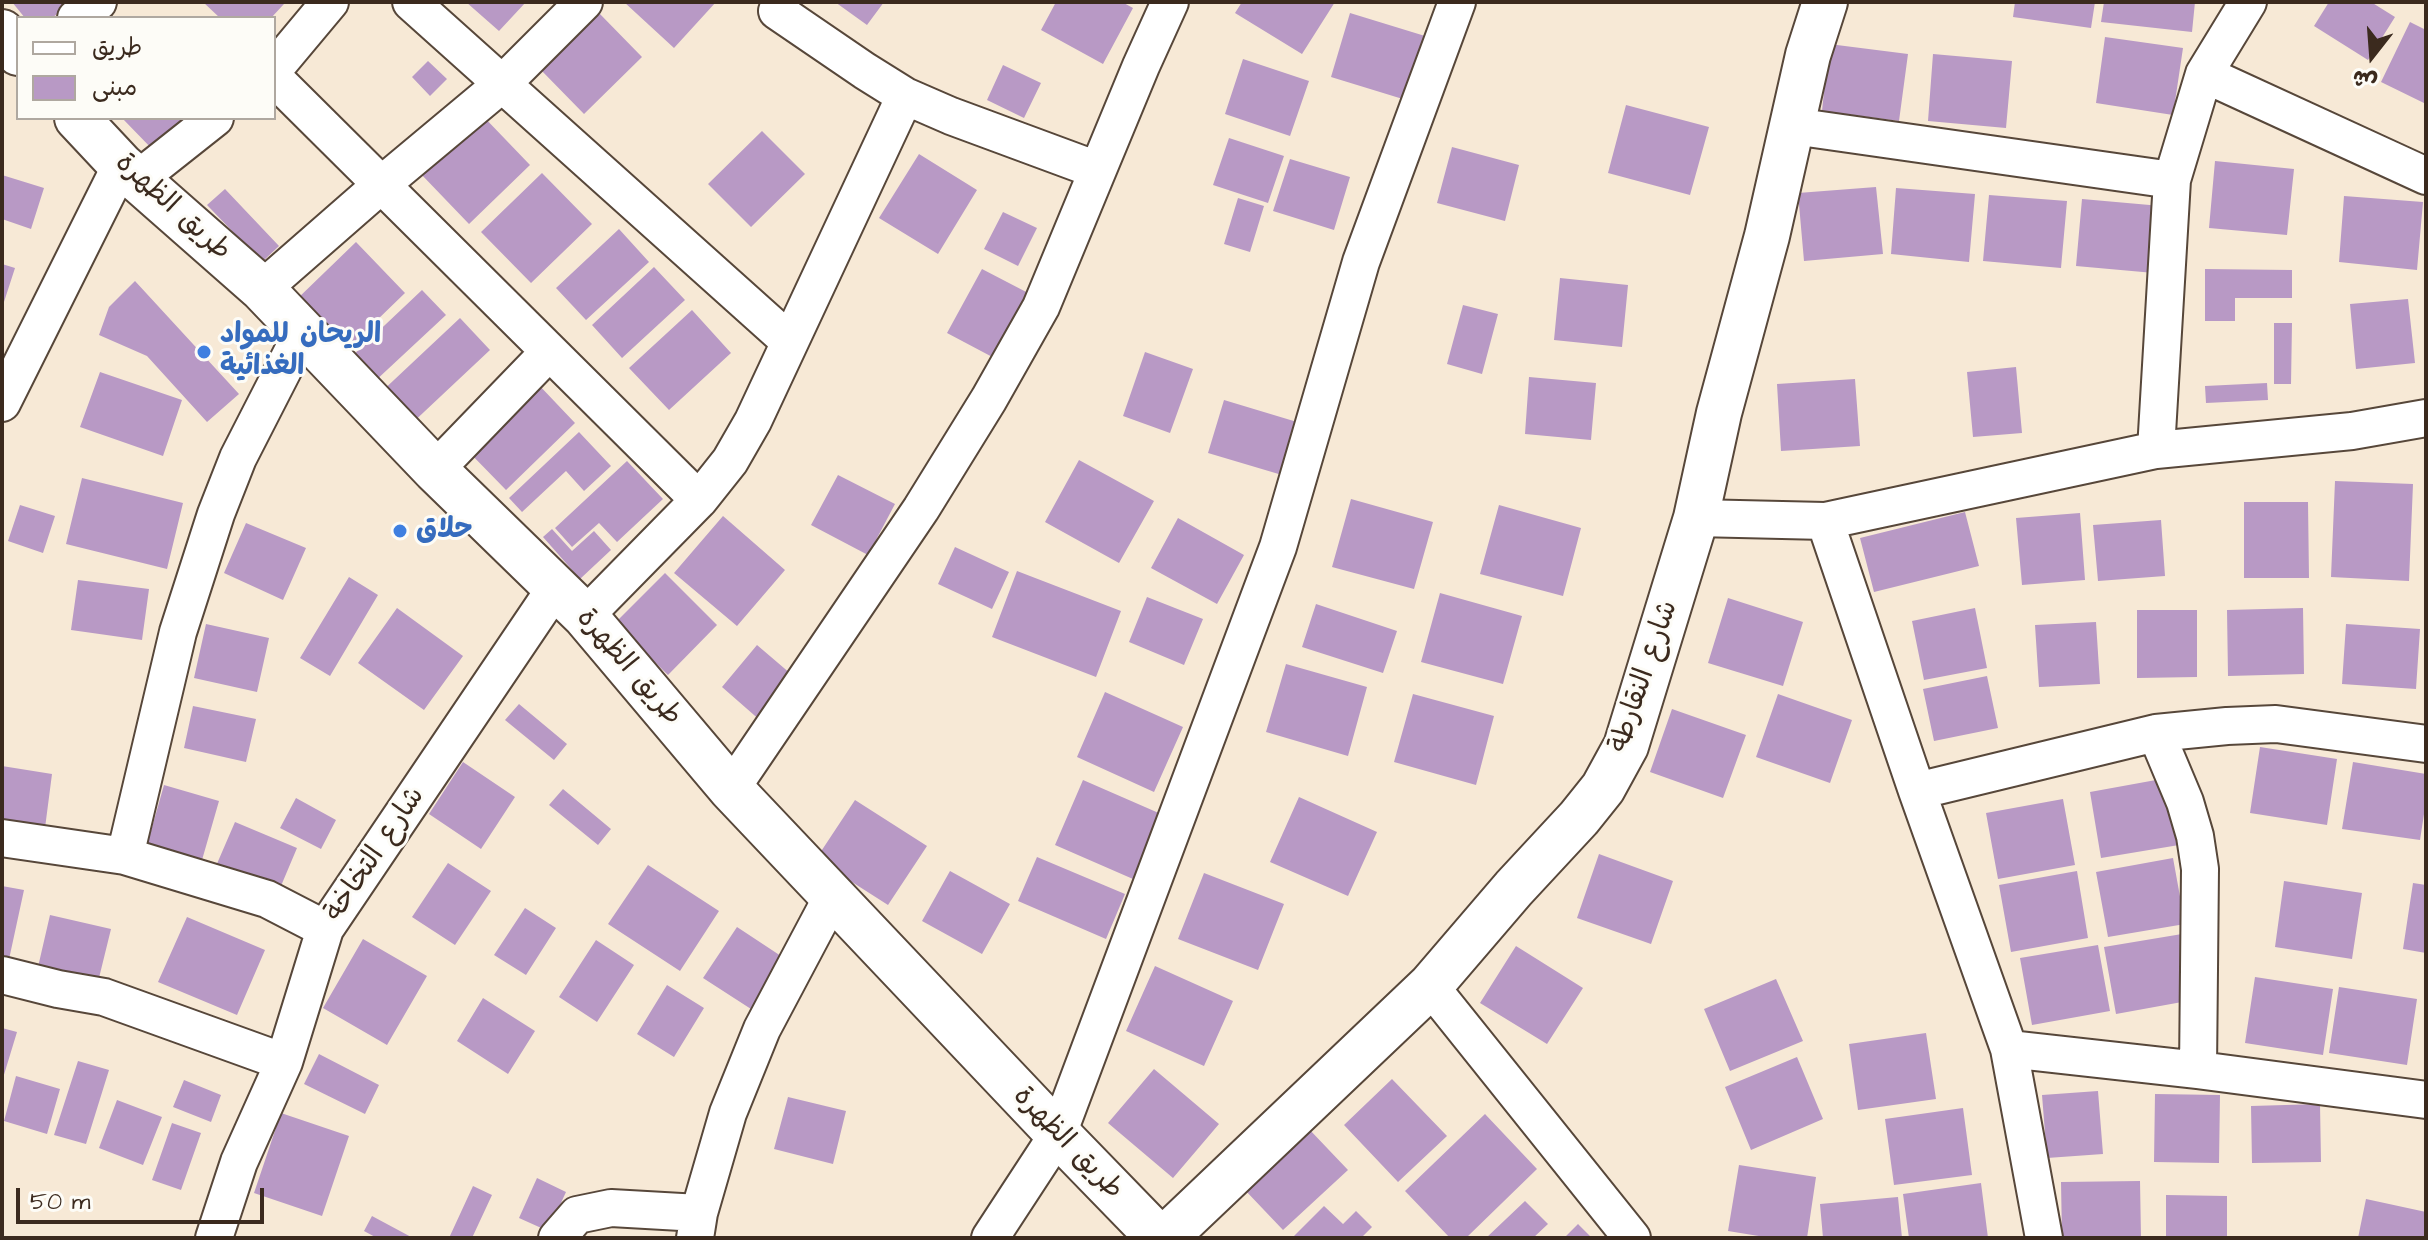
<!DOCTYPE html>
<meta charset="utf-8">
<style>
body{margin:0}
#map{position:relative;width:2428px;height:1240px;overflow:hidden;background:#f7e9d6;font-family:"Architects Daughter","Playpen Sans Arabic",sans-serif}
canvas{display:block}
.frame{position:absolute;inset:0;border:4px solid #3b2a1e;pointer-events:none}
.legend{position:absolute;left:16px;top:16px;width:260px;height:104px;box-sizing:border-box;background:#fdfcf7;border:2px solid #afa8a0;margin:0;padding:10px 14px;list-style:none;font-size:24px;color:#3b2a1e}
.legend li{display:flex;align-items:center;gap:16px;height:40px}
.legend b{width:40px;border:2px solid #afa8a0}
.north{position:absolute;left:2332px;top:16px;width:80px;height:80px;-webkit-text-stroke:6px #fdfcf7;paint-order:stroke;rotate:197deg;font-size:22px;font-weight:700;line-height:32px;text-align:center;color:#3b2a1e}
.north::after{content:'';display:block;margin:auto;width:28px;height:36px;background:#3b2a1e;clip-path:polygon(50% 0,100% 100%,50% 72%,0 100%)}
.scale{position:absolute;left:16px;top:1188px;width:248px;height:36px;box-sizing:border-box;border:4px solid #3b2a1e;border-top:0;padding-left:10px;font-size:24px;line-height:28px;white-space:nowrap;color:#3b2a1e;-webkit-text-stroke:6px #fdfcf7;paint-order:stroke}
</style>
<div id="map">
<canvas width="2428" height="1240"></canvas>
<div class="frame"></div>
<ul class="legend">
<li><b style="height:10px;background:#fff"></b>طريق</li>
<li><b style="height:22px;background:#b899c5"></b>مبنى</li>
</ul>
<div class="north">ش</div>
<div class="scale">50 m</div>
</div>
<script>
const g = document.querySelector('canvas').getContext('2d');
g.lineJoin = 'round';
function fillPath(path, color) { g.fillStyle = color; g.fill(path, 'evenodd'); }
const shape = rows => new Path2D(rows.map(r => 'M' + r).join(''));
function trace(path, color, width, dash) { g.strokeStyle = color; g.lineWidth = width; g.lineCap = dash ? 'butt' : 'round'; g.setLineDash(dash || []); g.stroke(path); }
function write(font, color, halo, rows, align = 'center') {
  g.font = font + ' "Architects Daughter","Playpen Sans Arabic",sans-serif'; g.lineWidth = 6; g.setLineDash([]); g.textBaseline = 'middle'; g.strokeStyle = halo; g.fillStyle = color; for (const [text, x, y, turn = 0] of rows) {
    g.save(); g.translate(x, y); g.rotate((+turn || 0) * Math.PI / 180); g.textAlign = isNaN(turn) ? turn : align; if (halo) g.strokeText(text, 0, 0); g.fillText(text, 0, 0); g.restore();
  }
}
const building = shape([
 [12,2,72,2,52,18,25,18],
 [203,2,281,2,284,4,271,18,220,18],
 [466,2,526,2,499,31],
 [624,2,716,2,674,48],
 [835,2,884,2,867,25],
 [1056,2,1122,2,1133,8,1103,64,1041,30],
 [1242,2,1335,2,1302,54,1235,13],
 [2015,2,2095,2,2091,28,2013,17],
 [2104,2,2195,2,2192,32,2101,22],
 [2329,2,2371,2,2395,17,2368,60,2314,26],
 [599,13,642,57,584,114,540,69],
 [1350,13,1425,36,1406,100,1331,77],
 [2410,22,2426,30,2426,104,2381,82],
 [2105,37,2183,48,2173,115,2096,103],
 [1829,44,1908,54,1899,121,1822,111],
 [1933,54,2012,61,2006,128,1928,121],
 [1243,59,1309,81,1290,136,1225,114],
 [428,61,447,79,430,96,412,77],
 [1003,65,1041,83,1024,118,987,100],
 [1626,105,1709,127,1690,195,1608,173],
 [481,114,530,165,469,224,420,173],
 [122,118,190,118,155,152],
 [762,131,805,174,751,227,708,184],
 [1229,138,1284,156,1268,203,1213,185],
 [1452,147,1519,165,1505,221,1437,203],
 [919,154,977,190,938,254,879,218],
 [1290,159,1350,177,1334,230,1273,211],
 [2215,161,2294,169,2287,235,2209,228],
 [542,173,592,224,531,283,481,232],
 [2,175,44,188,31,229,2,219],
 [1876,187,1883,254,1804,261,1798,193],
 [1896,188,1975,194,1969,262,1891,254],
 [225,189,279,246,262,262,207,205],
 [1989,195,2067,201,2061,268,1983,261],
 [2344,196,2423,202,2417,270,2339,262],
 [1238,198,1264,206,1250,252,1224,244],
 [2082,199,2161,206,2154,273,2076,266],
 [1003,212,1037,228,1018,266,984,249],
 [619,229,649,262,586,320,556,288],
 [356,242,405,293,344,352,295,301],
 [2,264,15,268,3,305,2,305],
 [654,267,685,300,622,358,592,325],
 [982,269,1032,295,998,360,947,333],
 [2205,269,2292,270,2292,298,2235,298,2235,321,2205,321],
 [1560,278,1628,285,1622,347,1554,340],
 [135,281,239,394,207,422,147,356,99,335,109,307],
 [422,290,446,315,373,383,349,359],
 [2408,299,2415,363,2356,369,2350,304],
 [1463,305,1498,314,1482,374,1447,364],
 [692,310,731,353,669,410,629,368],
 [460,318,490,350,408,427,378,395],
 [2274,323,2292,323,2291,384,2274,384],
 [1145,352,1193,369,1170,433,1123,416],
 [2016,367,2022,433,1973,437,1967,372],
 [100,372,182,400,163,456,80,427],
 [1529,377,1596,383,1591,440,1525,434],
 [1855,379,1860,446,1781,451,1777,384],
 [537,383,575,423,506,490,467,450],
 [2267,383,2268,400,2206,403,2205,386],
 [1224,400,1297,422,1282,475,1208,453],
 [579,432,611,466,584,491,566,471,522,512,509,498],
 [1079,460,1154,501,1119,563,1045,522],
 [627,461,663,499,617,542,599,523,572,547,555,528],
 [838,475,895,504,868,555,811,525],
 [82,478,183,503,167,569,66,544],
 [2335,481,2413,484,2409,581,2331,577],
 [1351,499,1433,522,1414,589,1332,567],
 [2244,502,2308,502,2309,578,2244,578],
 [20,505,55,516,43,553,8,541],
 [1499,505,1581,528,1563,596,1480,574],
 [1965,512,1979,566,1874,592,1860,538],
 [2080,513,2085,580,2022,585,2016,518],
 [723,516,785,570,737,626,674,573],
 [1178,518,1244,555,1217,604,1151,568],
 [2161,520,2165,576,2098,581,2093,525],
 [246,523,306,548,283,600,224,573],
 [552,529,572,551,594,531,611,550,580,579,543,537],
 [955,547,1009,572,992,609,938,584],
 [1017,571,1121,611,1096,677,992,637],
 [665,573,717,625,668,675,615,623],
 [349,577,378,595,330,676,300,658],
 [78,580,149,589,142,640,71,630],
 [1440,593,1522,616,1503,684,1421,662],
 [1147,597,1203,619,1184,665,1129,642],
 [1728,598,1803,622,1783,686,1708,663],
 [1316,604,1397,631,1383,673,1302,647],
 [397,608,463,656,424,710,358,663],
 [1975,608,1987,668,1924,680,1912,621],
 [2303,608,2304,674,2228,676,2227,610],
 [2137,610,2197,610,2197,677,2137,678],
 [2096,622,2100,684,2039,687,2035,625],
 [206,624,269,638,257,692,194,678],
 [2346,624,2420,629,2416,689,2342,684],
 [757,645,798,680,762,722,722,687],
 [1286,664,1367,687,1348,756,1266,732],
 [1987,676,1998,728,1934,741,1923,689],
 [1105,692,1183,727,1154,792,1077,757],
 [1413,694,1494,716,1476,785,1394,762],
 [1778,694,1852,720,1830,783,1756,757],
 [519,704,567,744,554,760,505,720],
 [193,706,256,719,246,762,184,748],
 [1672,709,1746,735,1723,798,1650,772],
 [2260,747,2337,759,2327,825,2250,813],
 [463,762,515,797,481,849,429,814],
 [2353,762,2426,774,2426,801,2420,840,2342,829],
 [2,766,52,774,45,828,2,821],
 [2167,778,2179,845,2101,858,2090,792],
 [1083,780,1161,814,1133,879,1055,845],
 [164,785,219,801,202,860,147,845],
 [563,789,611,829,598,845,549,805],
 [1299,797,1377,832,1348,896,1270,862],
 [296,798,336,820,321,849,280,828],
 [2063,799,2075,865,1998,879,1986,813],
 [855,800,927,846,888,905,816,859],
 [235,822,297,848,278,893,216,866],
 [1599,854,1673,881,1651,944,1577,918],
 [1037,857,1125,894,1106,939,1018,901],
 [2173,858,2185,924,2108,937,2096,872],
 [448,863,491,891,455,945,412,917],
 [648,865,719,911,680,971,608,924],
 [950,871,1010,904,982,954,922,921],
 [2077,871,2088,938,2011,952,1999,885],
 [1204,873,1284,904,1258,970,1178,939],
 [2284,881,2362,893,2352,959,2275,947],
 [2413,883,2426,885,2426,953,2403,949],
 [2,886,24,890,8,964,2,963],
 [525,908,556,928,526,975,494,955],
 [50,915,111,929,98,982,38,967],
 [187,917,265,950,237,1015,158,982],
 [737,927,784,958,751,1009,703,978],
 [2182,934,2193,1000,2116,1014,2104,947],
 [363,939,427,976,387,1045,323,1008],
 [596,940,634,965,597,1022,559,997],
 [2098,945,2110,1011,2032,1025,2020,958],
 [1516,946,1583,988,1547,1044,1480,1003],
 [1155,966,1233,1001,1204,1066,1126,1031],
 [2255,977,2333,989,2323,1055,2245,1043],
 [1776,979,1803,1041,1730,1071,1704,1009],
 [667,985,704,1008,674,1057,637,1034],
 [2339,987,2417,999,2407,1065,2329,1053],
 [483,998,535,1031,508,1074,457,1041],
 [2,1028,17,1032,3,1078,2,1078],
 [1926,1033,1936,1099,1858,1110,1849,1044],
 [319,1054,379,1085,365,1114,304,1084],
 [1797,1057,1823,1119,1751,1150,1725,1087],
 [78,1061,109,1070,86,1144,54,1135],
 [1154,1069,1219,1124,1173,1178,1108,1123],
 [16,1076,60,1089,47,1134,4,1121],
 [1392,1079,1447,1136,1398,1182,1344,1125],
 [184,1080,221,1095,211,1122,173,1107],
 [2098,1091,2103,1154,2047,1158,2042,1095],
 [2155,1094,2220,1095,2219,1163,2154,1162],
 [788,1097,846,1111,833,1164,774,1149],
 [117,1100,162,1117,143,1165,99,1148],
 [2320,1104,2321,1162,2252,1163,2251,1106],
 [1963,1108,1972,1175,1894,1185,1885,1119],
 [281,1113,349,1136,322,1216,254,1193],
 [1485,1114,1537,1169,1466,1238,1450,1238,1405,1191],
 [172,1123,201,1133,181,1190,152,1180],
 [1308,1128,1348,1170,1283,1230,1244,1189],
 [1739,1165,1816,1177,1807,1238,1771,1238,1728,1231],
 [537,1178,566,1192,548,1231,519,1218],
 [2140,1181,2141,1238,2062,1238,2061,1182],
 [1981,1183,1988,1238,1909,1238,1903,1194],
 [473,1186,492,1195,472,1238,449,1238],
 [2166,1195,2227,1196,2227,1238,2166,1238],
 [1898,1197,1902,1238,1823,1238,1820,1204],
 [2366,1199,2426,1212,2426,1238,2358,1238],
 [1525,1201,1548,1224,1533,1238,1486,1238],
 [1324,1206,1343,1224,1356,1211,1372,1227,1361,1238,1292,1238],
 [372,1216,413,1238,377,1238,364,1231],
 [1578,1224,1592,1238,1564,1238]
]);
const street = shape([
 [411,2,789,341],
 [777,11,865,71,905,96,951,116,1097,170],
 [76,18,98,2],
 [274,69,330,2],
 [2204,74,2426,176],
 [274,78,699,500],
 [1793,126,2172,180],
 [138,179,215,118],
 [262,289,381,185,502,84,584,2],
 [2,403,121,165],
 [2156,450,2172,180,2204,74,2248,2],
 [435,470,549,352],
 [1696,518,1825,521,2156,450,2352,431,2426,418],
 [1825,521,1917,791,2009,1049,2044,1238],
 [585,616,699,500,730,461,753,421,905,96],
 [2156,733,2185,802,2195,836,2200,869,2198,1070],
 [731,789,921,509,989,399,1041,307,1141,66,1170,2],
 [1917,791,2156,733,2227,726,2276,724,2426,744],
 [2,838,125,856,267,899,325,929],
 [125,856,178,632,216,514,238,458,303,331],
 [2,975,58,989,104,997,284,1062],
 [1430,986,1632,1238],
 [2009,1049,2198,1070,2426,1100],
 [214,1238,239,1162,284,1062,325,929,556,587],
 [557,1238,577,1215,611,1208,699,1213],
 [695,1238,699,1213,728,1113,762,1029,832,897],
 [990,1238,1058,1134,1278,547,1361,262,1457,2]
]);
const primary = shape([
 [2,32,18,53],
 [77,118,121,165,262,289,435,470,585,616,731,789,1058,1134,1159,1238],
 [1165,1238,1430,986,1514,888,1579,818,1603,788,1626,746,1696,518,1719,413,1767,236,1808,55,1825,2]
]);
const markers = [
 [204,352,8,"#3f7fe0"],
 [400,531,8,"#3f7fe0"]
];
const streetNames = [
 ["طريق الظهرة",172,208,42],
 ["طريق الظهرة",628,668,49],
 ["شارع النقارطة",1645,677,-71],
 ["شارع التخاخة",376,855,-56],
 ["طريق الظهرة",1067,1144,46]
];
const shopNames = [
 ["الريحان للمواد",220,336],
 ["الغذائية",220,368],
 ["حلاق",416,531]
];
fillPath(building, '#b899c5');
trace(street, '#57473a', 40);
trace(primary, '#57473a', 48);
trace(street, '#fff', 36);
trace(primary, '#fff', 44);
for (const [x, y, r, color] of markers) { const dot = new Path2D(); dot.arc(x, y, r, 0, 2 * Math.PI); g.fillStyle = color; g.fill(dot); trace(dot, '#fdfcf7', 3); }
write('28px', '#3b2a1e', '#fdfcf7', streetNames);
write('bold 28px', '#366cbe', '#fdfcf7', shopNames, 'left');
</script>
